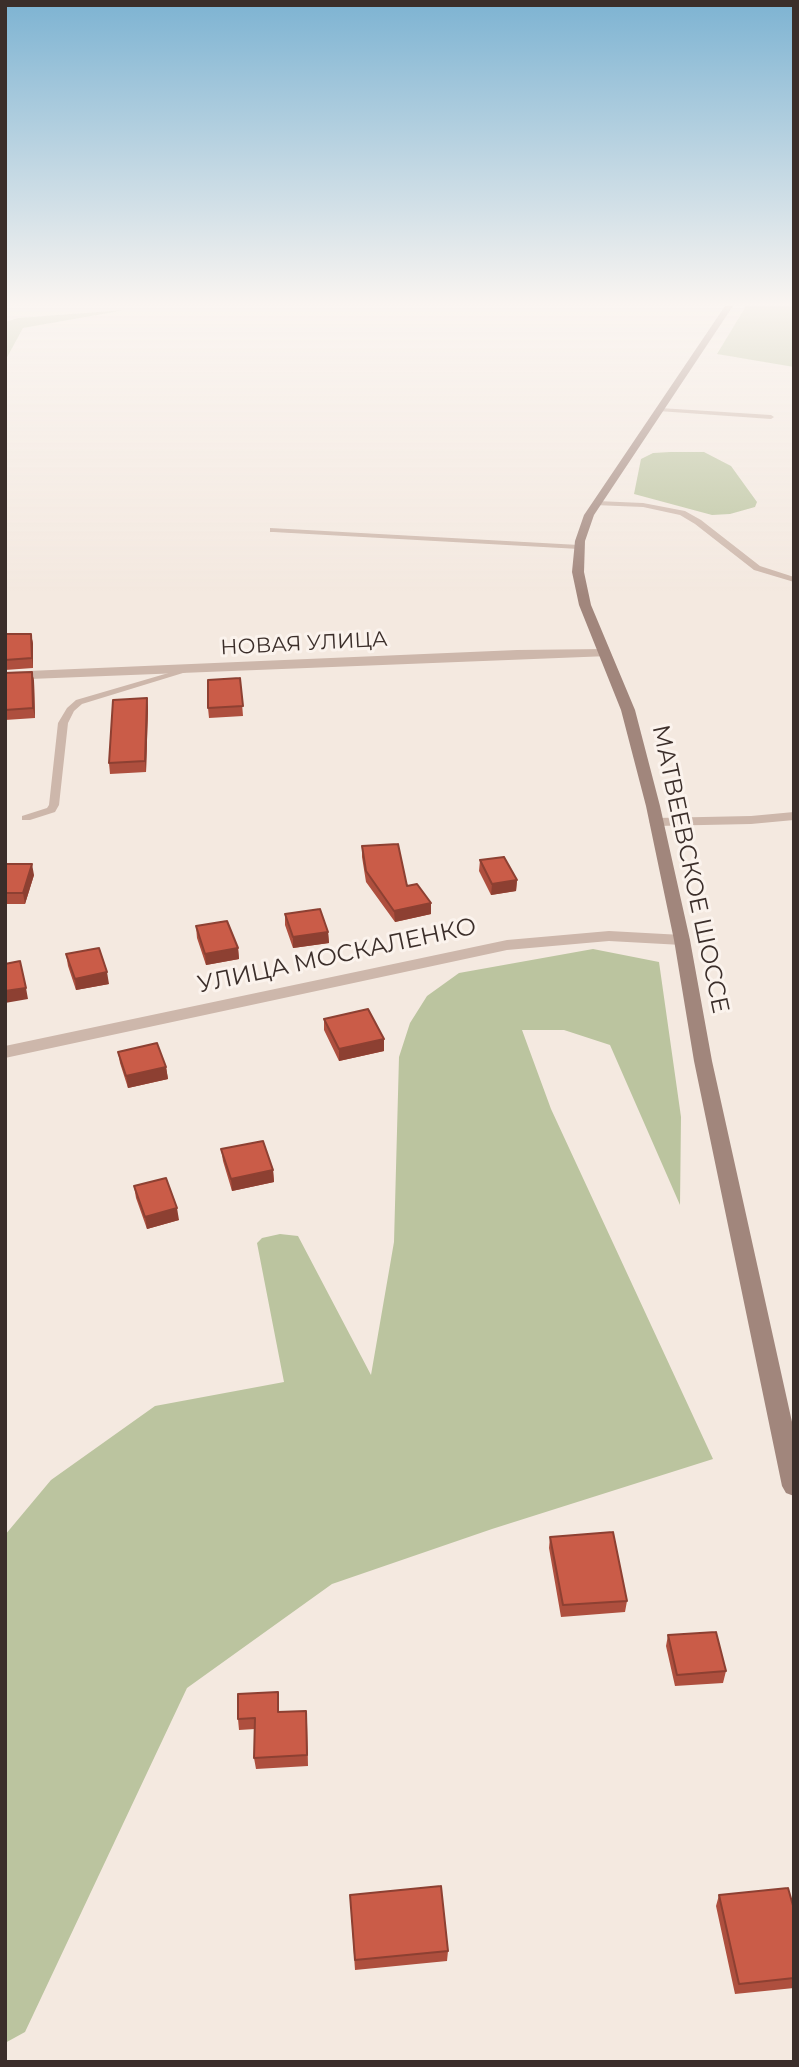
<!DOCTYPE html>
<meta charset="utf-8">
<style>
body{margin:0}
#map{position:relative;width:799px;height:2067px;overflow:hidden;background:#f4e9e0;font-family:Montserrat,sans-serif}
canvas{display:block}
.frame{position:absolute;inset:0;border:7px solid #3b2e2a;pointer-events:none}
</style>
<div id="map">
<canvas width="799" height="2067"></canvas>
<div class="frame"></div>
</div>
<script>
const g = document.querySelector('canvas').getContext('2d');
g.lineJoin = 'round';
function fillPath(path, color) { g.fillStyle = color; g.fill(path, 'evenodd'); }
const shape = rows => new Path2D(rows.map(r => 'M' + r).join(''));
function trace(path, color, width, dash) { g.strokeStyle = color; g.lineWidth = width; g.lineCap = dash ? 'butt' : 'round'; g.setLineDash(dash || []); g.stroke(path); }
function write(font, color, halo, rows, align = 'center') {
  g.font = font + ' Montserrat,sans-serif'; g.lineWidth = 6; g.setLineDash([]); g.textBaseline = 'middle'; g.strokeStyle = halo; g.fillStyle = color; for (const [text, x, y, turn = 0] of rows) {
    g.save(); g.translate(x, y); g.rotate((+turn || 0) * Math.PI / 180); g.textAlign = isNaN(turn) ? turn : align; if (halo) g.strokeText(text, 0, 0); g.fillText(text, 0, 0); g.restore();
  }
}
const green = shape([
 [746,306,794,306,794,367,717,354],
 [125,310,23,328,5,361,5,322,18,318],
 [670,452,704,452,731,466,757,502,755,507,730,514,712,515,634,494,641,459,653,453],
 [593,949,659,962,681,1117,680,1205,610,1045,564,1030,522,1030,551,1109,713,1459,492,1529,332,1584,187,1688,25,2032,5,2043,5,1535,51,1480,155,1406,284,1382,257,1243,262,1238,280,1234,298,1236,371,1375,394,1242,399,1057,410,1023,427,996,459,973]
]);
const service = shape([
 [660,408,771,415,774,417,771,419,658,411,660,408],
 [597,501,643,503,685,511,701,520,760,566,794,577,794,582,754,570,695,524,680,515,643,507,594,505,594,501,597,501],
 [270,528,579,545,583,547,579,549,273,532,270,532,270,528],
 [189,667,196,669,82,704,74,711,68,723,59,805,55,812,30,820,22,820,22,816,47,808,49,805,58,723,67,708,76,700,189,667]
]);
const minor = shape([
 [605,649,609,650,609,656,5,680,5,672,517,650,605,649],
 [794,812,794,820,751,824,656,826,649,822,656,818,751,816,794,812],
 [609,931,682,935,690,940,682,945,609,941,507,950,5,1058,5,1046,507,940,609,931]
]);
const secondary = shape([
 [725,306,733,306,594,515,585,541,584,572,591,605,635,710,660,806,690,940,712,1061,794,1431,794,1496,786,1493,782,1486,694,1061,674,940,646,806,621,710,579,605,572,572,575,541,584,515,725,306]
]);
const wall = shape([
 [5,634,31,634,33,644,33,668,5,670],
 [32,672,34,681,35,718,5,720,5,673],
 [240,678,243,716,209,718,208,708],
 [147,698,148,708,146,772,110,774,109,763],
 [362,846,407,886,431,914,395,922,366,882,362,857],
 [480,860,517,880,516,891,491,895,479,871],
 [5,864,34,875,25,904,5,904],
 [285,914,328,932,329,943,293,948,285,925],
 [196,926,238,948,239,959,206,965,197,938],
 [66,954,109,984,76,990,68,966],
 [324,1019,384,1051,339,1061,324,1030],
 [118,1052,166,1067,168,1079,128,1088,120,1063],
 [221,1149,273,1170,274,1182,232,1191,223,1161],
 [134,1186,179,1220,147,1229,136,1198],
 [550,1537,627,1601,625,1612,561,1617,549,1548],
 [668,1635,726,1671,723,1683,675,1686,666,1646],
 [279,1703,279,1712,307,1722,308,1766,256,1769,254,1758,255,1729,239,1730,238,1719],
 [350,1895,448,1951,447,1961,355,1970],
 [719,1895,794,1909,794,1988,735,1994,716,1906]
]);
const shadedWall = shape([
 [31,634,33,644,33,668,32,658],
 [32,672,34,681,35,718,33,708],
 [147,698,148,708,146,772,145,761],
 [32,864,34,875,25,904,23,893],
 [517,880,516,891,491,895,492,884],
 [431,903,431,914,395,922,394,911],
 [328,932,329,943,293,948,293,937],
 [238,948,239,959,206,965,205,954],
 [107,972,109,984,76,990,75,979],
 [26,988,28,999,5,1003,5,991],
 [384,1039,384,1051,339,1061,339,1049],
 [166,1067,168,1079,128,1088,126,1076],
 [273,1170,274,1182,232,1191,231,1179],
 [177,1208,179,1220,147,1229,145,1217]
]);
const building = shape([
 [5,634,31,634,32,658,5,660,5,634],
 [32,672,33,708,5,710,5,673,32,672],
 [240,678,243,706,208,708,208,680,240,678],
 [147,698,145,761,109,763,113,700,147,698],
 [398,844,407,886,417,884,431,903,394,911,366,871,362,846,398,844],
 [504,857,517,880,492,884,480,860,504,857],
 [5,864,32,864,23,893,5,893,5,864],
 [320,909,328,932,293,937,285,914,320,909],
 [227,921,238,948,205,954,196,926,227,921],
 [99,948,107,972,75,979,66,954,99,948],
 [20,961,26,988,5,991,5,964,20,961],
 [368,1009,384,1039,339,1049,324,1019,368,1009],
 [157,1043,166,1067,126,1076,118,1052,157,1043],
 [263,1141,273,1170,231,1179,221,1149,263,1141],
 [166,1178,177,1208,145,1217,134,1186,166,1178],
 [613,1532,627,1601,563,1605,550,1537,613,1532],
 [716,1632,726,1671,677,1675,668,1635,716,1632],
 [278,1692,278,1712,306,1711,307,1755,254,1758,255,1718,238,1719,238,1694,278,1692],
 [441,1886,448,1951,355,1960,350,1895,441,1886],
 [788,1888,794,1909,794,1978,739,1984,719,1895,788,1888]
]);
const farStreetnames = [
 ["НОВАЯ УЛИЦА",304,644,-3]
];
const streetNames = [
 ["МАТВЕЕВСКОЕ ШОССЕ",690,869,78],
 ["УЛИЦА МОСКАЛЕНКО",337,956,-12]
];
fillPath(green, '#bbc49f');
fillPath(service, '#cdb7ab');
fillPath(minor, '#cdb7ab');
fillPath(secondary, '#a1867c');
fillPath(wall, '#ae4f3e');
fillPath(shadedWall, '#8d4032');
fillPath(building, '#ca5c48');
trace(building, '#8d4032', 2);
const sky = g.createLinearGradient(0, 0, 0, 595);
sky.addColorStop(0, '#7db3d2');
sky.addColorStop(0.51, '#faf5f1');
sky.addColorStop(1, '#faf5f100');
g.fillStyle = sky;
g.fillRect(0, 0, 799, 595);
write('21px', '#3b2e2a', '#fbf3ed', farStreetnames);
write('24px', '#3b2e2a', '#fbf3ed', streetNames);
</script>
